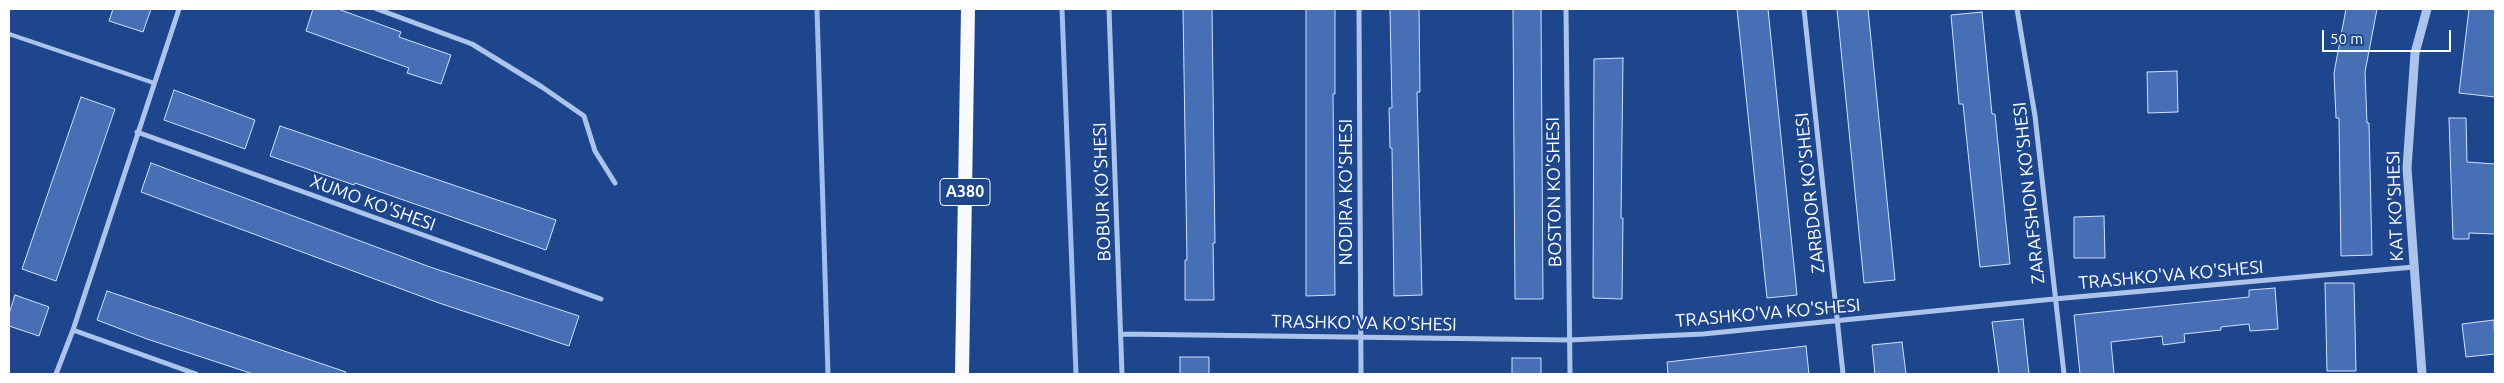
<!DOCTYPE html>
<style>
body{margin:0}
#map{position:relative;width:2504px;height:383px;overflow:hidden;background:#1e468d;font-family:Ubuntu,sans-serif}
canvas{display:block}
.frame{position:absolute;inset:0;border:10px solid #fff;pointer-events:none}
.scale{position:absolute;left:2322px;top:30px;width:129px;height:22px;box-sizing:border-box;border:2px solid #fff;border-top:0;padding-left:6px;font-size:15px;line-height:18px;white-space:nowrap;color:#fff;-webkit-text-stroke:4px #1e468d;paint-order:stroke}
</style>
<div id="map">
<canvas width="2504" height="383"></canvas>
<div class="frame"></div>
<div class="scale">50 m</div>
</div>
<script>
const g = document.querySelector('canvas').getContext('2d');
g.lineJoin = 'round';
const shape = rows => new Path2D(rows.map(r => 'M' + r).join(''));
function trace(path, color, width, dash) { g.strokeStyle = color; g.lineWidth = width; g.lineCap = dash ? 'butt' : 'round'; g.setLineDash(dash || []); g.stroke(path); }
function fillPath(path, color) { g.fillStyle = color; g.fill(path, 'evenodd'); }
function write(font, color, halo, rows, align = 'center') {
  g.font = font + ' Ubuntu,sans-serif'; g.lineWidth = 4; g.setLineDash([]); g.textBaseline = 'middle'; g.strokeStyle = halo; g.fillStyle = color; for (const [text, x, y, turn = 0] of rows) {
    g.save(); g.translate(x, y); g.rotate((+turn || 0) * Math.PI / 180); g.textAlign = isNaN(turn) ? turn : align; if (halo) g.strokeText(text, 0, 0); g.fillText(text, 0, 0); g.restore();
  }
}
const stream = shape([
 [817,9,828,374],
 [1062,9,1076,374]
]);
const building = shape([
 [113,9,151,9,143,32,109,21,113,9],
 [313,9,338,9,401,32,399,37,451,55,441,84,407,73,409,68,306,31,313,9],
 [1183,9,1212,9,1215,243,1213,243,1214,300,1185,300,1185,260,1187,260,1183,9],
 [1306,9,1335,9,1335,94,1333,94,1335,295,1306,296,1306,9],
 [1390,9,1419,9,1420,92,1417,92,1422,295,1394,296,1392,148,1390,148,1389,108,1392,108,1390,9],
 [1513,9,1541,9,1543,299,1515,299,1513,9],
 [1737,9,1768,9,1797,295,1767,298,1737,9],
 [1837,9,1868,9,1895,280,1864,283,1837,9],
 [2346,9,2377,9,2365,72,2367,123,2369,123,2372,255,2341,256,2339,118,2336,118,2334,73,2346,9],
 [2469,9,2495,9,2495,97,2459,93,2469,9],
 [1982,12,1992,114,1995,114,2010,264,1980,267,1963,104,1959,104,1951,15,1982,12],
 [1623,58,1621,218,1623,218,1622,299,1593,298,1594,59,1623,58],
 [2177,71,2178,112,2148,113,2147,72,2177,71],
 [174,90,255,120,245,149,164,120,174,90],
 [81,97,115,109,56,281,22,269,81,97],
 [2449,118,2466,118,2467,162,2495,164,2495,234,2469,233,2469,239,2453,239,2449,118],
 [280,126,556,220,546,250,355,183,354,185,270,156,280,126],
 [151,163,430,267,579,316,569,346,439,303,141,192,151,163],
 [2104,216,2105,258,2074,258,2074,217,2104,216],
 [2325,283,2354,283,2356,371,2327,371,2325,283],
 [2275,288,2278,329,2250,331,2249,324,2221,327,2221,330,2184,334,2185,342,2163,345,2162,336,2111,342,2114,374,2080,374,2074,315,2249,297,2249,290,2275,288],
 [107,291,346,372,345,374,253,374,147,339,97,320,107,291],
 [15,295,49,307,39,336,9,326,9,314,15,295],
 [2023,319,2029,374,1999,374,1992,322,2023,319],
 [2494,320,2495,354,2466,357,2462,324,2494,320],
 [1902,342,1906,374,1875,374,1872,345,1902,342],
 [1806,346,1809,374,1668,374,1667,362,1806,346],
 [1180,357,1209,357,1209,374,1180,374,1180,357],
 [1512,358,1541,358,1541,374,1512,374,1512,358]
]);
const service = shape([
 [9,34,154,83]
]);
const minor = shape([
 [377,9,472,44,542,87,584,116,595,151,615,183],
 [1109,9,1122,374],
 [1359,9,1361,374],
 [1566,9,1570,374],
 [1804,9,1843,374],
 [2017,9,2035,116,2064,374],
 [137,132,601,299],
 [73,330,196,374],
 [1121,334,1570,340,1703,334,2054,299,2414,267],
 [56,374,73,330,179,9]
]);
const tertiary = shape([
 [2422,374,2407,168,2415,53,2427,9]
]);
const trunk = shape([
 [962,374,968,9]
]);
const shields = [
 [965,192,50]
];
const shieldNames = [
 ["A380",965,192]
];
const streetNames = [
 ["BOBUR KO'SHESI",1102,192,-92],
 ["NODIRA KO'SHESI",1346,192,-90],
 ["BOSTON KO'SHESI",1554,192,-91],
 ["ZARBDOR KO'SHESI",1810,193,-96],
 ["ZARAFSHON KO'SHESI",2029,193,-96],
 ["XUMO KO'SHESI",373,203,20],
 ["KAT KO'SHESI",2395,206,-92],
 ["TRASHKO'VA KO'SHESI",2171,275,-5],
 ["TRASHKO'VA KO'SHESI",1768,313,-5],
 ["TRASHKO'VA KO'SHESI",1364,323,1]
];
trace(stream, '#a0beee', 5);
fillPath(building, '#476fb5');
trace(building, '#d2e0f9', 1);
trace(service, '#acc4ec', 4);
trace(minor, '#acc4ec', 5);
trace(tertiary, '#acc4ec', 9);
trace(trunk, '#f8faff', 14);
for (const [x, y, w] of shields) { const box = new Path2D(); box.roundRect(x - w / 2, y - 13.5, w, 27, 4); g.fillStyle = '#1e468d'; g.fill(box); trace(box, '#fff', 1); }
write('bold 16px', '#fff', null, shieldNames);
write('18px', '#fff', '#1e468d', streetNames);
</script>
